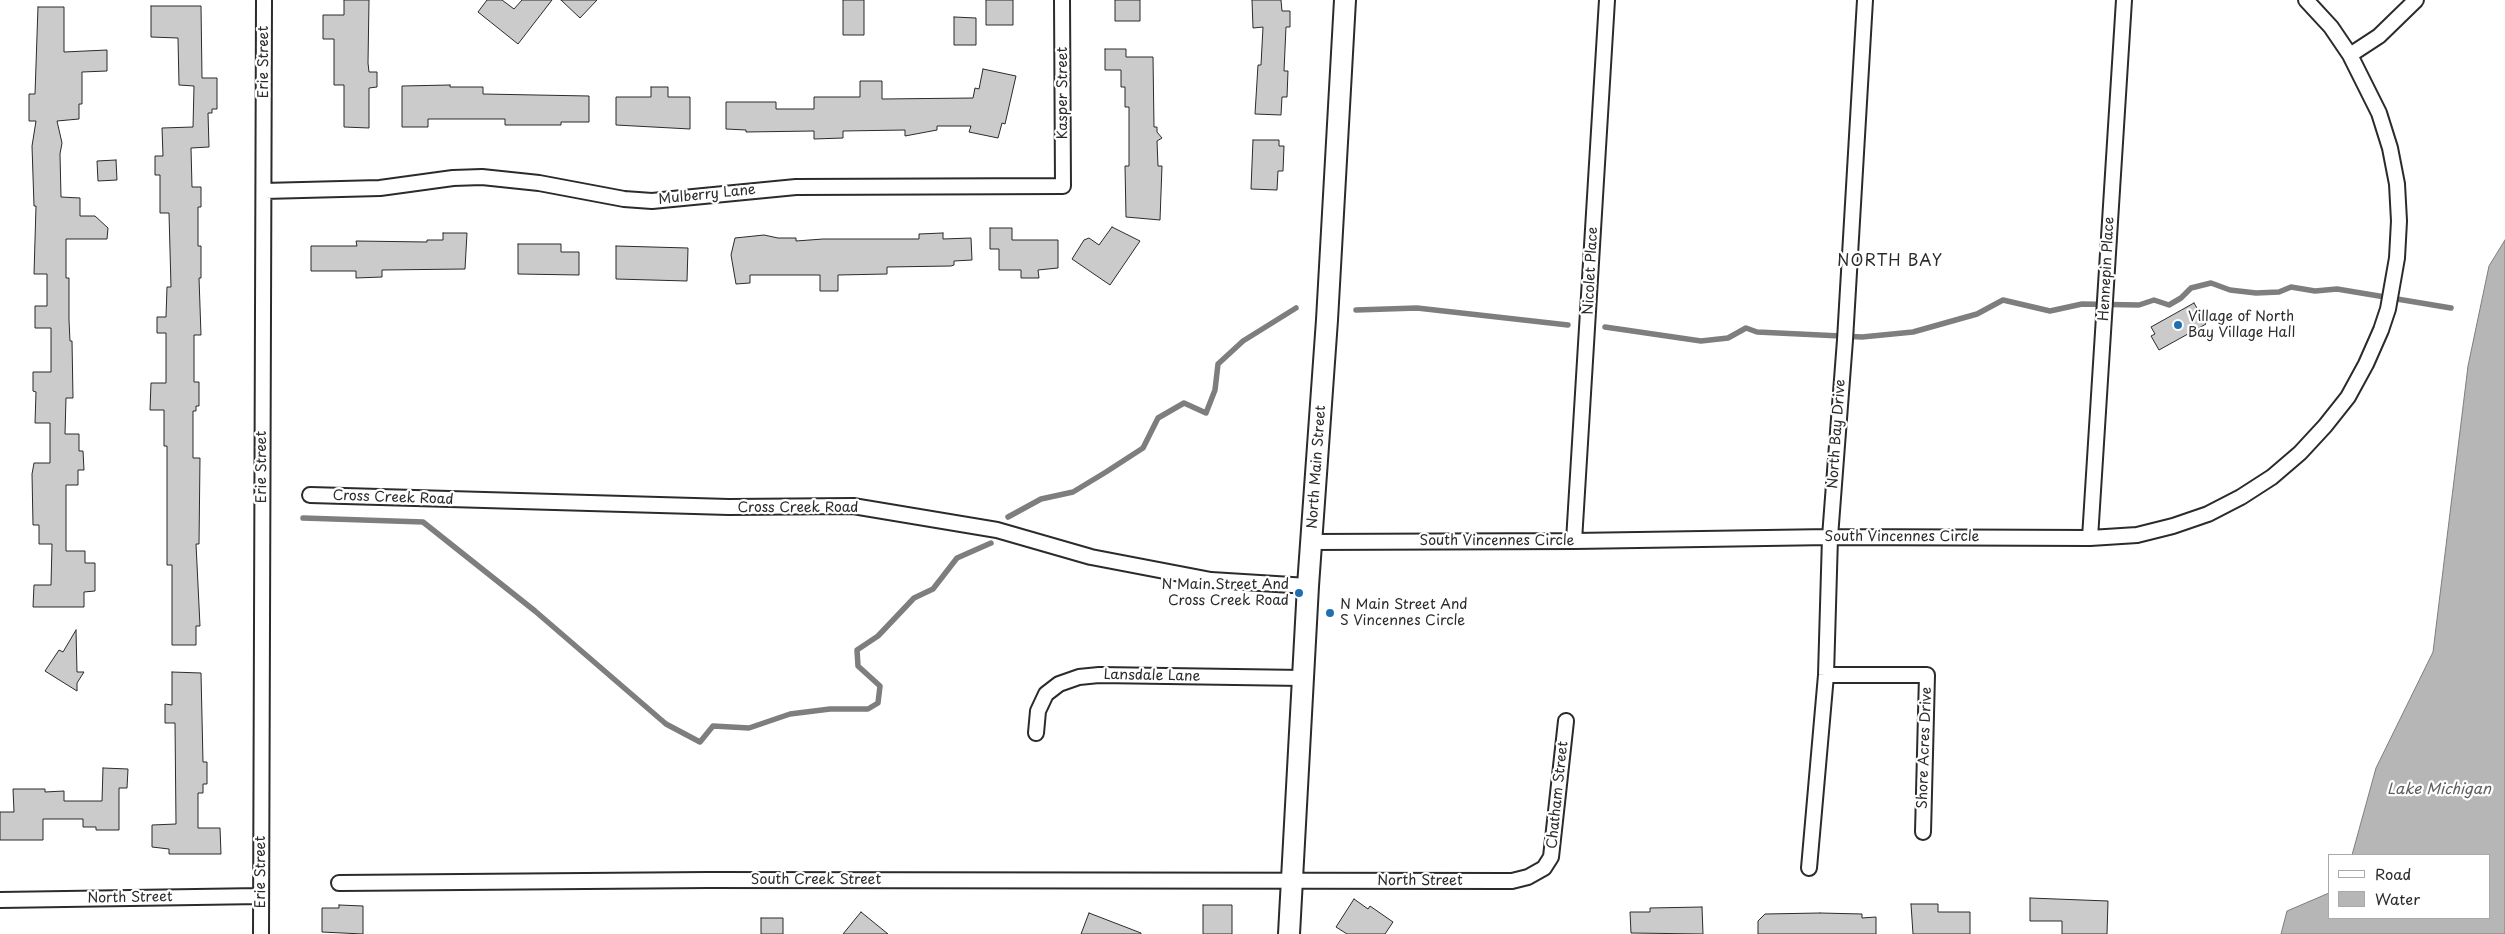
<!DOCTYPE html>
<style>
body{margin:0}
#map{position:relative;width:2505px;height:934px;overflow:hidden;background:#fff;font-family:"Playpen Sans",sans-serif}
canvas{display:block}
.legend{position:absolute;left:2328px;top:854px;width:162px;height:65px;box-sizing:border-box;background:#fff;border:1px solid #aaa;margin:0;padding:6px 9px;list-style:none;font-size:15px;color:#2b2b2b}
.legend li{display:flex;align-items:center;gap:10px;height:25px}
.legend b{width:25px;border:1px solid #aaa}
</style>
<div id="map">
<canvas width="2505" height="934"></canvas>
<ul class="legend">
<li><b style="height:6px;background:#fff"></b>Road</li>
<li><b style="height:14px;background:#b6b6b6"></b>Water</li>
</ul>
</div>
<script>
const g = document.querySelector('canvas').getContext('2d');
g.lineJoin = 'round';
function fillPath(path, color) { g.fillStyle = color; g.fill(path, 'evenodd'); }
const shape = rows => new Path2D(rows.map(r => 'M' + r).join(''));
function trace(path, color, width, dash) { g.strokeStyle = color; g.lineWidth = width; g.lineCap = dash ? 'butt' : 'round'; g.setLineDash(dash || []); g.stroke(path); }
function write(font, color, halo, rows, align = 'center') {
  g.font = font + ' "Playpen Sans",sans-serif'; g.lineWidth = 4.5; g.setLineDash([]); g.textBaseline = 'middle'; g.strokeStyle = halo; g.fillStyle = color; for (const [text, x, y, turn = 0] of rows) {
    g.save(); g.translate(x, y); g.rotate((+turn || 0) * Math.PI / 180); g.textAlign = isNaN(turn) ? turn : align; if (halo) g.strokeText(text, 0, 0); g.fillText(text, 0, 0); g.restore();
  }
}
const water = shape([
 [2505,240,2505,934,2281,934,2287,911,2329,893,2329,918,2489,918,2489,855,2352,855,2376,768,2433,652,2468,366,2489,266,2505,240]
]);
const stream = shape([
 [1356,310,1417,308,1568,325],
 [1605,327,1701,341,1728,338,1746,328,1757,332,1862,337,1913,332,1977,314,2003,300,2050,311,2082,304,2139,305,2154,300,2169,305,2181,298,2191,288,2211,283,2230,290,2256,293,2279,292,2291,287,2315,291,2337,289,2451,308],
 [1008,517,1041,499,1073,492,1106,472,1143,448,1158,418,1184,403,1206,413,1215,390,1218,364,1243,341,1296,308],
 [303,518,423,522,535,611,666,724,700,742,713,726,749,728,790,714,830,709,868,709,878,703,880,686,858,666,857,650,878,636,914,598,933,589,957,558,991,543]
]);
const building = shape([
 [344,0,369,0,368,63,369,72,377,72,377,87,369,88,369,128,344,127,344,85,334,85,334,39,323,39,323,15,344,15,344,0],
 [487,0,502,0,514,9,522,0,552,0,518,44,478,12,487,0],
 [561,0,597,0,580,18,561,0],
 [843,0,864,0,864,35,843,35,843,0],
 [986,0,1013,0,1013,25,986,25,986,0],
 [1115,0,1140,0,1140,21,1115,21,1115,0],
 [1252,0,1281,0,1282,11,1290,11,1290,27,1286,27,1284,71,1288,71,1287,97,1282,97,1281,115,1255,114,1258,65,1261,65,1263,27,1253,28,1252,0],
 [151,6,201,6,202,78,217,78,217,109,212,109,212,113,208,113,209,147,191,148,192,187,201,187,201,207,198,207,198,246,201,246,201,278,199,278,201,335,194,335,194,382,199,382,199,406,196,406,196,411,193,411,193,458,200,458,199,544,196,544,200,626,196,626,196,645,172,645,172,565,167,565,167,446,164,446,164,410,150,410,151,383,166,383,166,333,157,333,157,317,166,317,167,287,171,287,169,213,160,213,160,175,155,175,155,156,163,156,162,128,193,127,194,86,179,85,178,38,151,37,151,6],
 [38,7,64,7,64,52,107,50,107,71,82,72,82,104,79,104,79,119,57,121,62,143,60,154,61,197,80,198,80,216,95,216,108,228,107,239,66,239,66,278,69,278,69,320,70,341,72,341,73,398,66,398,65,434,79,434,79,451,83,451,84,470,78,470,78,485,66,485,66,551,85,551,85,563,95,563,95,591,84,592,84,607,33,607,34,585,51,585,52,544,39,544,39,525,33,525,32,474,34,463,50,463,50,423,35,423,36,392,33,391,33,372,51,372,51,328,35,328,35,306,47,306,47,274,34,274,36,206,34,206,32,146,36,121,29,121,29,94,35,94,38,7],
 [954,17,976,18,976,45,954,45,954,17],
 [1105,49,1126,49,1126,57,1153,57,1154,127,1157,127,1157,132,1162,138,1157,141,1158,166,1162,166,1160,220,1126,217,1125,166,1129,166,1129,107,1125,107,1125,87,1121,87,1121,70,1105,70,1105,49],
 [983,69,1016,76,1005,124,1002,123,998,138,969,132,971,126,937,126,937,130,905,136,905,130,843,131,843,138,814,139,814,131,746,132,746,130,726,129,726,102,776,102,776,109,814,109,814,97,860,97,860,81,882,81,882,99,973,98,975,88,979,89,983,69],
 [450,85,450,87,483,87,483,94,589,96,589,122,561,122,561,125,505,125,505,119,428,119,428,127,402,127,402,86,450,85],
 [651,87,668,87,668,97,690,97,690,129,616,125,616,97,651,97,651,87],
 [1253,140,1279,140,1279,146,1284,146,1283,171,1278,171,1277,190,1251,189,1253,140],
 [116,160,117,180,98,181,97,161,116,160],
 [1112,227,1140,241,1110,285,1072,259,1084,240,1089,238,1099,245,1112,227],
 [990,228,1012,228,1012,240,1058,240,1058,268,1038,270,1039,278,1021,278,1021,270,999,270,999,249,990,249,990,228],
 [443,233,467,233,465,269,382,270,382,277,356,278,356,271,311,271,311,246,357,246,356,241,427,242,427,240,443,240,443,233],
 [943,233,943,239,971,238,972,260,954,261,954,265,951,266,887,267,887,274,838,275,838,291,820,291,820,275,750,275,750,283,736,284,731,255,735,238,764,235,778,238,796,238,796,241,823,239,919,239,919,234,943,233],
 [518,244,561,244,561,252,579,252,579,275,518,274,518,244],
 [616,246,688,248,687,281,616,279,616,246],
 [2194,303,2206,324,2159,350,2151,336,2155,334,2151,327,2194,303],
 [76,630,77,672,84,672,77,683,77,691,45,671,59,650,63,652,76,630],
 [172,672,201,673,203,762,207,762,207,784,203,784,203,793,198,793,198,828,220,828,221,854,169,854,169,849,152,847,152,825,176,824,175,723,165,723,165,704,172,705,172,672],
 [103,768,128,769,127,788,119,788,119,830,96,830,96,827,83,827,83,819,43,819,43,840,0,840,0,812,14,812,13,789,45,789,45,792,64,791,64,801,102,801,103,768],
 [2030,898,2108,901,2107,934,2062,934,2062,921,2030,921,2030,898],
 [1354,899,1368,909,1370,906,1393,922,1385,934,1347,934,1336,927,1354,899],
 [1911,904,1938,904,1938,912,1970,912,1970,934,1913,934,1911,904],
 [339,905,363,906,363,934,322,932,322,908,339,908,339,905],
 [1203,905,1232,905,1232,934,1203,934,1203,905],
 [1702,907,1703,934,1631,933,1630,912,1650,912,1650,908,1702,907],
 [861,912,888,934,843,934,861,912],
 [1089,913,1141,933,1141,934,1081,934,1089,913],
 [1820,913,1862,914,1862,918,1876,917,1876,934,1758,934,1758,921,1765,914,1820,913],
 [761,918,783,918,783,934,761,934,761,918]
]);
const street = shape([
 [2350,55,2379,36,2416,0],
 [264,191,380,188,453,178,482,177,539,183,624,199,652,201,796,187,1063,186,1062,0],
 [310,495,729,507,853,506,997,530,1091,557,1211,580,1308,586],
 [2090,538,2124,0],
 [1574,541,1607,0],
 [1312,542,1574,541,1830,537,2090,538,2137,535,2173,526,2208,514,2241,497,2272,477,2300,453,2325,426,2348,397,2366,364,2381,330,2388,309,2397,258,2399,221,2397,184,2390,148,2379,113,2350,55,2331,27,2306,0],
 [1826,675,1927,675,1923,832],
 [1036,733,1038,711,1046,694,1059,684,1079,677,1099,675,1303,678],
 [1809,868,1826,675,1830,537,1845,340,1865,0],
 [339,883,708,880,1512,881,1528,877,1544,868,1551,857,1566,721],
 [0,900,261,896],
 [261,934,264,0]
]);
const secondary = shape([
 [1289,934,1308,586,1327,320,1345,0]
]);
const markers = [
 [2178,325,5,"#1f6fb2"],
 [1299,593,5,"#1f6fb2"],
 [1330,613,5,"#1f6fb2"]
];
const streetNames = [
 ["Erie Street",264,62,-90],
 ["Kasper Street",1063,93,-90],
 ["Mulberry Lane",707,195,-6],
 ["Hennepin Place",2107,269,-87],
 ["Nicolet Place",1591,271,-87],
 ["North Bay Drive",1837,434,-86],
 ["Erie Street",262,467,-90],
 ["North Main Street",1317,467,-86],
 ["Cross Creek Road",393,498,2],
 ["Cross Creek Road",798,508],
 ["South Vincennes Circle",1902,537],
 ["South Vincennes Circle",1497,541],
 ["Lansdale Lane",1152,676,1],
 ["Shore Acres Drive",1925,748,-88],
 ["Chatham Street",1558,795,-84],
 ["Erie Street",261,872,-90],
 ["South Creek Street",816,880],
 ["North Street",1420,881],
 ["North Street",130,898,-1]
];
const poiNames = [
 ["Village of North",2188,317],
 ["Bay Village Hall",2188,333],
 ["N Main Street And",1289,585,"right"],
 ["Cross Creek Road",1289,601,"right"],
 ["N Main Street And",1340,605],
 ["S Vincennes Circle",1340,621]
];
const waterNames = [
 ["Lake Michigan",2439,790]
];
const quarterNames = [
 ["NORTH BAY",1890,262]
];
fillPath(water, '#b6b6b6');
trace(water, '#7e7e7e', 1);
trace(stream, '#7e7e7e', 5.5);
fillPath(building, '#cbcbcb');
trace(building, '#2b2b2b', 1);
trace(street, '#2b2b2b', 18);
trace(secondary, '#2b2b2b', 24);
trace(street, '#fff', 14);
trace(secondary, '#fff', 20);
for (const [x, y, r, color] of markers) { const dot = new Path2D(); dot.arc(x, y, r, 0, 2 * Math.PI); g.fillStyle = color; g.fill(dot); trace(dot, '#fff', 2); }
write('14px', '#2b2b2b', '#fff', streetNames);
write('14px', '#2b2b2b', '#fff', poiNames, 'left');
write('italic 15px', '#5c5c5c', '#fff', waterNames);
g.letterSpacing = '1px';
write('16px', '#2b2b2b', '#fff', quarterNames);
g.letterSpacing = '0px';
</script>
